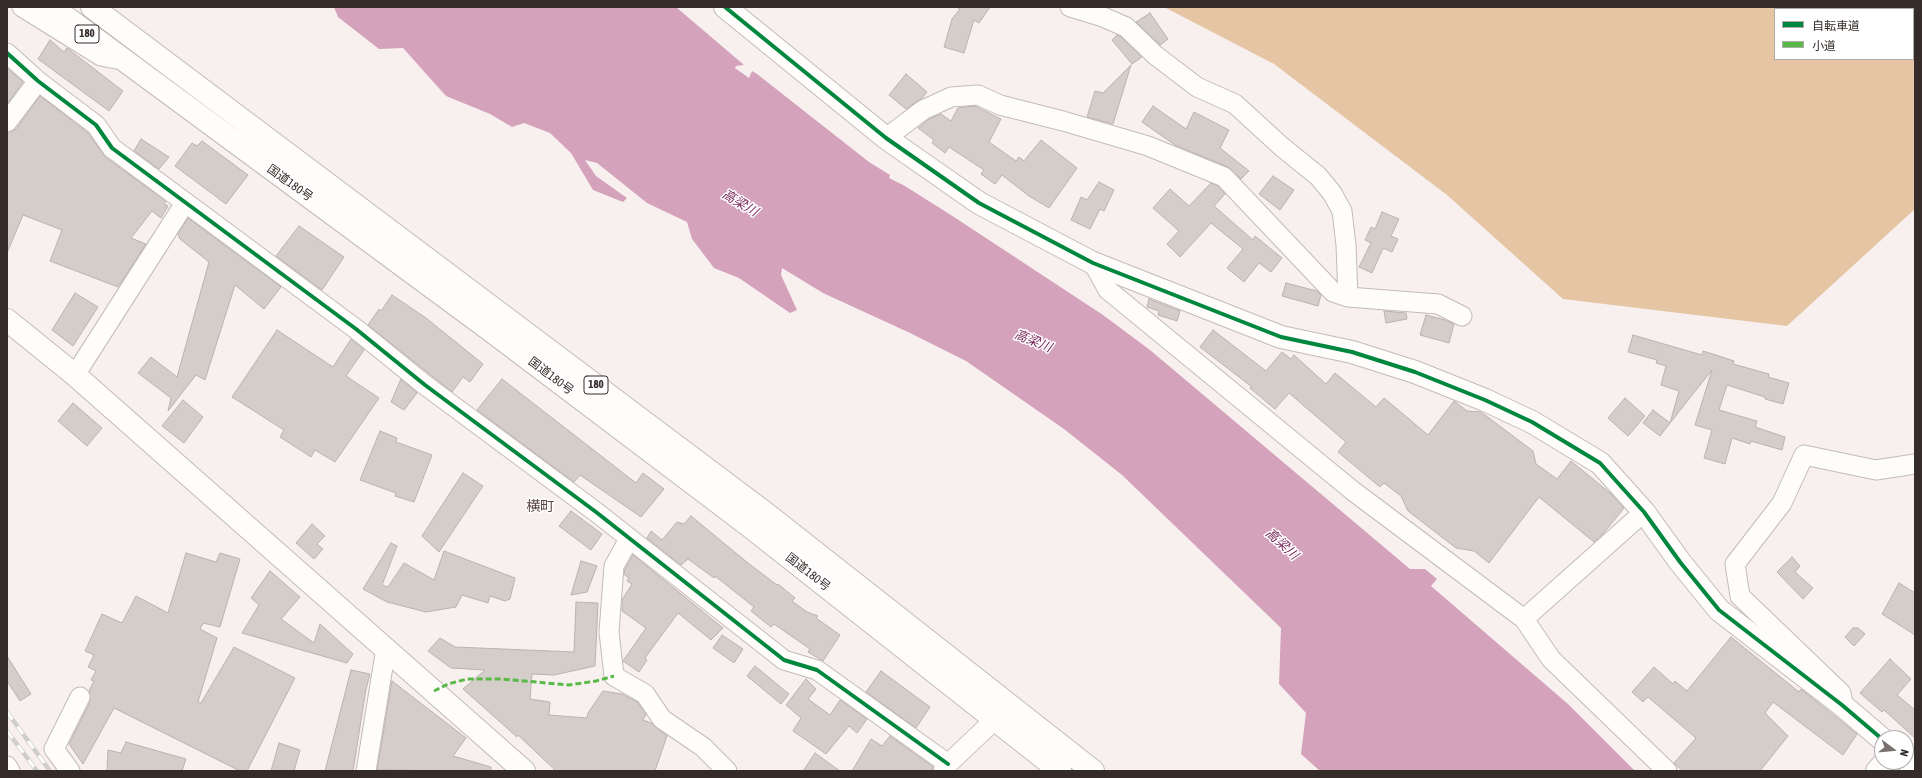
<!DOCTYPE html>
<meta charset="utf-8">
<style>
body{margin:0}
#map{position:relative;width:1922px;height:778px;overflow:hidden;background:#f8f0ee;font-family:"Asap Condensed","Noto Sans JP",sans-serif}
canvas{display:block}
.frame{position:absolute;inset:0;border:8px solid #352c2a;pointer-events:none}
.legend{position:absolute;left:1774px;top:8px;width:140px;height:52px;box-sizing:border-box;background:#fff;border:1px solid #aeabaa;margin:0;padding:5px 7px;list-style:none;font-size:12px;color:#352c2a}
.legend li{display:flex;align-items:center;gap:8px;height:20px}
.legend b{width:20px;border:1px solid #aeabaa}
.north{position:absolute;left:1874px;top:730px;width:40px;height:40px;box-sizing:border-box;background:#fff;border:1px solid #aeabaa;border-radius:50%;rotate:106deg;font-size:11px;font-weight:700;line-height:16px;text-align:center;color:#352c2a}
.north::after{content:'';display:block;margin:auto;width:14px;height:18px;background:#79716f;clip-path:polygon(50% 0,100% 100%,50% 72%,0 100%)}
</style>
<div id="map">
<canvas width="1922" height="778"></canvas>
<div class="frame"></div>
<ul class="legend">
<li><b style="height:5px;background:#00873e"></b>自転車道</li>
<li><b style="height:5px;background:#58b947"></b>小道</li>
</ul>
<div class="north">N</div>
</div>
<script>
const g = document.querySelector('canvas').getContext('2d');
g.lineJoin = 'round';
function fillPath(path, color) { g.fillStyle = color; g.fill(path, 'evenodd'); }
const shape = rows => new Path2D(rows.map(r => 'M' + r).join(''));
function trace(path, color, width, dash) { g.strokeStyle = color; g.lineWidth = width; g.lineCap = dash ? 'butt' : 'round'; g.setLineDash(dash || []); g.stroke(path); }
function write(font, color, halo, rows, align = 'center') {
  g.font = font + ' "Asap Condensed","Noto Sans JP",sans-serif'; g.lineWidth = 3; g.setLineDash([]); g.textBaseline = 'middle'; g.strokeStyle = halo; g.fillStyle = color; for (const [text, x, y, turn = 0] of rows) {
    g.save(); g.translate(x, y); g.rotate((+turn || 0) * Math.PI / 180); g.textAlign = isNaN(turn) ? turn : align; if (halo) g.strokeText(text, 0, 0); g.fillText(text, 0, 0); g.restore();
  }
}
const forest = shape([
 [1164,7,1915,7,1915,209,1787,326,1563,299,1447,195,1274,64],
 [1775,9,1913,9,1913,59,1775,59]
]);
const water = shape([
 [334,7,676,7,744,65,736,66,735,68,749,78,752,71,757,74,869,162,890,175,889,178,905,186,954,217,1103,315,1150,350,1410,569,1425,569,1437,579,1431,586,1568,704,1635,771,1320,771,1301,754,1306,713,1279,684,1281,628,1122,475,1064,429,966,361,910,333,823,293,782,268,781,275,797,310,790,313,739,278,714,268,692,239,687,222,647,203,597,163,585,160,596,176,627,198,623,202,593,190,571,153,550,133,524,123,512,127,490,114,446,96,403,48,379,49,338,17]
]);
const building = shape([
 [956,7,990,7,979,23,974,20,964,53,944,47,952,19,960,9,956,7],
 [1150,13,1168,39,1160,45,1136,22,1150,13],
 [1117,35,1120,36,1142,57,1132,64,1112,40,1117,35],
 [50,40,64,52,67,48,123,91,109,111,38,59,50,40],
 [1131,65,1113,124,1087,117,1095,91,1103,93,1131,65],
 [7,68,23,82,7,104,7,68],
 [906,74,927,92,922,98,906,109,889,95,906,74],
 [40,96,88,133,105,157,166,201,164,204,168,206,161,218,152,211,131,238,146,244,118,287,50,261,62,230,23,215,7,253,7,133,16,129,40,96],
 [975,106,1001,119,989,142,1016,161,1019,157,1024,161,1041,140,1077,168,1049,208,1029,196,1002,175,995,184,981,174,984,170,949,147,945,153,932,143,934,140,918,128,929,119,941,114,951,121,958,108,975,106],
 [1153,106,1186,129,1194,112,1229,130,1220,148,1249,171,1241,179,1228,167,1175,145,1142,122,1153,106],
 [141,139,169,157,159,169,134,151,141,139],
 [202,141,248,175,226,204,175,166,192,143,197,146,202,141],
 [1273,176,1294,190,1280,210,1259,194,1273,176],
 [1099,182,1114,190,1104,211,1100,209,1090,229,1071,220,1081,197,1087,200,1099,182],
 [1211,183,1218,186,1225,194,1214,206,1253,240,1255,236,1282,258,1271,272,1259,263,1244,282,1227,268,1243,249,1211,223,1180,257,1167,244,1179,231,1153,208,1170,189,1189,206,1211,183],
 [1382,212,1399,219,1391,236,1398,239,1392,252,1383,248,1372,273,1359,267,1371,243,1365,240,1371,227,1375,229,1382,212],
 [188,218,281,287,264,309,235,285,205,380,196,375,168,411,171,398,138,373,151,357,177,377,209,262,180,239,178,234,188,218],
 [299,226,344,257,322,290,276,256,299,226],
 [1286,283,1317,291,1321,295,1318,306,1282,296,1286,283],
 [75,293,98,307,73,346,52,330,75,293],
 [392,295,426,318,483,364,470,382,463,377,452,392,368,325,379,309,381,311,392,295],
 [1149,299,1180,311,1177,321,1158,315,1159,311,1147,307,1149,299],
 [1384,311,1406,313,1407,319,1386,323,1384,311],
 [1426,315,1445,320,1454,324,1449,343,1420,335,1426,315],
 [277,330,333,367,351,339,364,350,346,376,379,398,335,462,315,450,311,457,280,437,284,430,232,397,277,330],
 [1213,330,1266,371,1282,352,1291,359,1294,355,1326,384,1335,373,1376,407,1384,398,1428,435,1454,401,1467,411,1481,412,1533,451,1536,464,1557,479,1571,461,1610,493,1624,508,1603,534,1594,542,1539,497,1489,563,1474,551,1456,548,1408,511,1401,496,1384,483,1380,487,1338,452,1346,442,1289,393,1275,409,1250,388,1252,387,1200,347,1213,330],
 [1633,335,1702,355,1703,351,1719,356,1734,361,1733,364,1769,374,1768,377,1789,383,1783,404,1765,399,1765,397,1727,385,1719,410,1757,421,1755,427,1785,437,1782,450,1751,441,1750,444,1732,438,1725,464,1704,458,1712,430,1695,425,1712,370,1670,423,1679,391,1661,385,1666,366,1656,363,1657,360,1628,352,1633,335],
 [401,379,417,393,404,410,391,402,401,379],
 [502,379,636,483,643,473,664,489,641,517,580,475,574,482,477,410,502,379],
 [1625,398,1645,416,1628,436,1608,418,1625,398],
 [183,400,203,417,184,443,162,426,183,400],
 [73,403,102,428,87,446,58,421,73,403],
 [1653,410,1670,423,1660,436,1643,423,1653,410],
 [380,431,397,438,396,442,432,455,414,502,395,496,396,493,360,480,380,431],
 [463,473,483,486,439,552,422,536,463,473],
 [571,511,602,534,591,550,559,526,571,511],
 [691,516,748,563,777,585,778,584,795,598,792,601,807,612,818,616,816,618,840,635,823,661,808,652,810,649,774,624,771,627,751,611,754,607,715,576,714,578,688,559,681,565,647,538,651,531,662,540,677,522,684,524,691,516],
 [312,524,325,536,317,544,323,549,314,559,296,543,312,524],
 [391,543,397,546,382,585,388,587,404,563,434,580,444,551,515,578,510,599,505,601,490,596,488,603,462,595,456,607,426,612,387,602,363,589,391,543],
 [186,553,216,562,220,553,240,559,220,627,203,623,200,629,217,638,198,702,201,703,234,647,295,678,247,771,240,771,114,708,83,764,69,744,90,702,89,691,94,681,91,680,96,671,88,667,94,655,85,651,102,614,122,623,136,596,168,613,186,553],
 [633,555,723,628,711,640,678,613,645,658,647,660,639,672,623,661,646,628,622,611,622,600,632,584,627,581,629,578,624,574,625,569,633,555],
 [1792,557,1800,566,1795,572,1813,588,1803,599,1777,572,1792,557],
 [581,561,597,566,587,592,571,595,581,561],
 [270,571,300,597,281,619,314,643,320,624,353,654,347,663,242,633,259,605,251,598,270,571],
 [1899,583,1915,593,1915,635,1882,614,1899,583],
 [576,602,598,603,595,666,554,675,532,674,530,699,550,702,549,715,587,718,588,713,603,691,622,694,637,702,646,714,643,720,651,723,667,736,655,771,556,771,518,735,517,737,463,689,485,670,451,668,428,651,440,638,455,647,574,652,576,602],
 [1853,628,1858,628,1865,634,1854,646,1845,637,1853,628],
 [722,635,743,649,734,663,713,648,722,635],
 [1731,637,1799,692,1801,689,1857,734,1843,755,1773,702,1765,713,1788,736,1760,771,1683,771,1676,765,1674,763,1696,738,1648,697,1643,702,1632,692,1654,667,1673,684,1675,681,1687,691,1731,637],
 [7,656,31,694,20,701,7,681,7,656],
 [1890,659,1911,679,1897,695,1915,710,1915,738,1884,710,1882,712,1860,693,1890,659],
 [755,666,789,694,781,704,747,676,755,666],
 [351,670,370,674,366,689,353,771,325,771,351,670],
 [881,671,930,707,916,728,866,692,881,671],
 [806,679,816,689,808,699,830,715,840,700,867,719,857,733,849,726,826,754,793,731,801,718,786,705,806,679],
 [392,681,466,738,453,756,491,767,491,771,377,770,392,681],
 [890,736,933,767,932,771,852,771,871,739,882,746,890,736],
 [126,742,186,759,182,771,107,771,108,750,121,753,126,742],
 [279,743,300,750,294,771,271,771,279,743],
 [815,753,840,771,803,771,815,753]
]);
const minor = shape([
 [22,7,101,56,116,59],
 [1070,7,1103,17,1126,27,1155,55,1197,87,1235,104,1282,147,1318,176,1332,193,1342,211,1346,245,1348,297],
 [7,53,38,81,96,125,112,148,356,329,425,385,596,512,784,660,817,670,948,764],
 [7,122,38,81],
 [886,138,923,110,951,97,978,95,1000,105,1063,121,1148,146,1224,177,1333,292,1348,297,1438,304,1462,316],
 [1093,263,1108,290,1353,491,1524,619,1551,659,1667,771],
 [75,375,185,203],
 [629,539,614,566,609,632,614,676,645,694,662,719,703,747,727,771],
 [1524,619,1644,512],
 [1842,698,1841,693,1740,596,1735,564,1782,503,1804,455,1876,470,1915,464],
 [7,766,10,771],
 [70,771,54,749,80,697],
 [366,771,386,648],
 [943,771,948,764,1005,710]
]);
const tertiary = shape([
 [725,7,886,138,979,203,1093,263,1281,337,1352,352,1415,372,1485,400,1532,422,1600,463,1644,512,1680,562,1719,610,1842,705,1882,739],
 [7,320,75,375,524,771]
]);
const secondary = shape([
 [1906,760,1915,767],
 [1877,771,1885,762]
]);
const trunk = shape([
 [52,7,490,330,748,525,1060,771],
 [92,7,760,509,1093,771]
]);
const rail = shape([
 [7,712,50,771],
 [7,731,37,771]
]);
const quiet = shape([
 [434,691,448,684,467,679,502,679,569,685,596,681,614,676]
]);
const cycleway = shape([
 [725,7,886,138,979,203,1093,263,1281,337,1352,352,1415,372,1485,400,1532,422,1600,463,1644,512,1680,562,1719,610,1842,705,1882,739],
 [7,53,38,81,96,125,112,148,356,329,425,385,596,512,784,660,817,670,948,764]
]);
const shields = [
 [87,34,24],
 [596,385,24]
];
const shieldNames = [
 ["180",87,34],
 ["180",596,385]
];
const streetNames = [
 ["国道180号",290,183,36],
 ["国道180号",551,376,37],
 ["国道180号",808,572,38]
];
const waterNames = [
 ["高梁川",740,203,31],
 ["高梁川",1033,341,22],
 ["高梁川",1282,544,42]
];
const quarterNames = [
 ["横町",540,507]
];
fillPath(forest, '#e5c5a4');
fillPath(water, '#d4a2bb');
fillPath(building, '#d5cdca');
trace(building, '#b9b2af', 1);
trace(minor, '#c3bbb9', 21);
trace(tertiary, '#c3bbb9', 24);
trace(secondary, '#c3bbb9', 24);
trace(trunk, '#c3bbb9', 24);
trace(minor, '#fefdfc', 19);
trace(tertiary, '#fefdfc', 22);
trace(secondary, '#fefdfc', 22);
trace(trunk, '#fefdfc', 22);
trace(rail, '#d0cdcd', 4.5);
trace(rail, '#fff', 3, [9]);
trace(quiet, '#58b947', 3, [6, 3]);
trace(cycleway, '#00873e', 4);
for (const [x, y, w] of shields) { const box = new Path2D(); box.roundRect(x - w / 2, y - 9, w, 18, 3); g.fillStyle = '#fff'; g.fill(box); trace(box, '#352c2a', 1); }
write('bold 11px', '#352c2a', null, shieldNames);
write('12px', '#352c2a', '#fff', streetNames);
write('italic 13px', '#7a295b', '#fff', waterNames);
write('14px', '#5b4644', '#fff', quarterNames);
</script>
